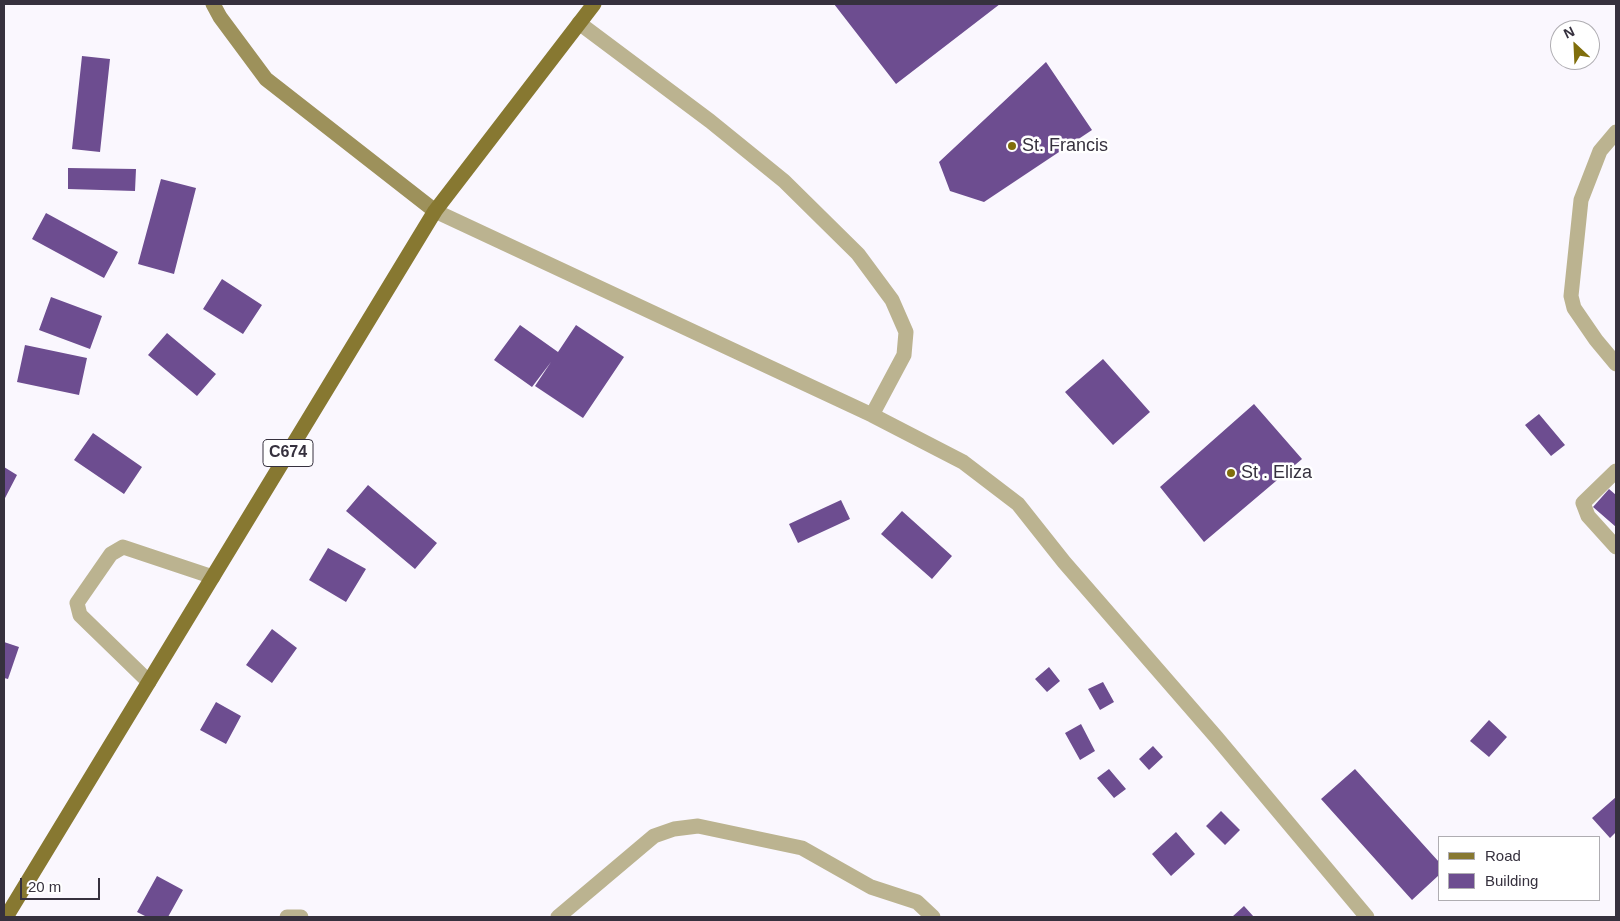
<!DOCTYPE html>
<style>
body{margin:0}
#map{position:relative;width:1620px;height:921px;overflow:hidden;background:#faf7fe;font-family:Arial,sans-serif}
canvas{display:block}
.frame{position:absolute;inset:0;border:5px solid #36313e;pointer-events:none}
.legend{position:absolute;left:1438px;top:836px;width:162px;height:65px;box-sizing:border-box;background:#fff;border:1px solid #afadb2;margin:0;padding:6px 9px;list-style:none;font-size:15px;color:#36313e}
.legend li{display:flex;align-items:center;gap:10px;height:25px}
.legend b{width:25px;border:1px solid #afadb2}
.north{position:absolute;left:1550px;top:20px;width:50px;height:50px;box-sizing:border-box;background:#fff;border:1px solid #afadb2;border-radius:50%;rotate:335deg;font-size:14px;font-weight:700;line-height:20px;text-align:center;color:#36313e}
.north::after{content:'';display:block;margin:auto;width:18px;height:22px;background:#806e0c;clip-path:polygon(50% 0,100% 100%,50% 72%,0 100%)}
.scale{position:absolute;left:20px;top:878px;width:80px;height:22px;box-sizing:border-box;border:2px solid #36313e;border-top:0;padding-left:6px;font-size:15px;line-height:18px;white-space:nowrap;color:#36313e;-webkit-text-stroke:4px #fff;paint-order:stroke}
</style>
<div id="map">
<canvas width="1620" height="921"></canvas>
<div class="frame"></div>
<ul class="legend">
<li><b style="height:6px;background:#877831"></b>Road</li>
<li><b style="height:14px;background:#6d4d90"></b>Building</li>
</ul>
<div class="north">N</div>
<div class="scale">20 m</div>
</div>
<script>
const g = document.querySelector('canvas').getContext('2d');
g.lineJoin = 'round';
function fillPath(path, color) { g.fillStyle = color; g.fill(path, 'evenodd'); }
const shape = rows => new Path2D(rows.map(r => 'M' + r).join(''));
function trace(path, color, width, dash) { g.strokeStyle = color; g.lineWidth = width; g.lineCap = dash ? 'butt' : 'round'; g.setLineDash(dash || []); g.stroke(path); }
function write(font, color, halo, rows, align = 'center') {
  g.font = font + ' Arial,sans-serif'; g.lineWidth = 5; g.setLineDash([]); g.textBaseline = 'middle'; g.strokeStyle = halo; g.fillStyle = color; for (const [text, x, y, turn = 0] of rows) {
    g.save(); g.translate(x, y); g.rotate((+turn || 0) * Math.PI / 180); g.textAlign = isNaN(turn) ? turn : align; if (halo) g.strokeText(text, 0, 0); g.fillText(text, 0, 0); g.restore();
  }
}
const building = shape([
 [834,4,1000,4,896,84],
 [82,56,110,59,100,152,72,149],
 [1046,62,1092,130,984,202,950,191,939,162],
 [68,168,136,169,135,191,68,189],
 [161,179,196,188,174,274,138,264],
 [46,213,118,252,104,278,32,239],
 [222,279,262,305,243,334,203,309],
 [51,297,102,316,90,349,39,330],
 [520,325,558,352,576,325,624,357,583,418,535,386,551,362,532,387,494,360],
 [167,333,216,374,197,396,148,355],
 [25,345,87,358,79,395,17,382],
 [1103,359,1150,412,1113,445,1065,392],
 [1254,404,1302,459,1204,542,1160,487],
 [1539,414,1565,445,1551,456,1525,425],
 [93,433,142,467,124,494,74,460],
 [4,467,17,475,4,500],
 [368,485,437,543,415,569,346,511],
 [1609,489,1616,495,1616,527,1593,507],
 [841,500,850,519,798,543,789,524],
 [902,511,952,556,932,579,881,534],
 [328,548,366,569,346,602,309,580],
 [272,629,297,648,272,683,246,665],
 [4,642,19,647,8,679,4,678],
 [1049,667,1060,681,1047,692,1035,679],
 [1103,682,1114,702,1100,710,1088,689],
 [216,702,241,716,226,744,200,730],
 [1489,720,1507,737,1489,757,1470,741],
 [1081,724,1095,751,1080,760,1065,733],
 [1153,746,1163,757,1149,770,1139,759],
 [1109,769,1126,789,1114,798,1097,778],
 [1355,769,1439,862,1439,875,1412,900,1321,799],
 [1616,797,1616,832,1610,838,1592,818],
 [1221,811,1240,830,1225,845,1206,826],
 [1176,832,1195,854,1171,876,1152,854],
 [157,876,183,890,168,917,147,917,137,912],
 [1244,906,1254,917,1232,917]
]);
const lane = shape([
 [149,682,80,615,77,603,111,554,123,547,213,577],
 [287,917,301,917],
 [558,917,654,836,674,829,698,826,802,848,871,887,917,902,933,917]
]);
const street = shape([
 [579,23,710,121,784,181,858,254,892,300,906,332,904,355,872,415],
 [1616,132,1600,151,1581,200,1571,296,1574,308,1596,340,1616,364],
 [435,211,872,415,963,462,1018,504,1064,562,1217,738,1367,917],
 [1616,471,1583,503,1588,516,1616,547]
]);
const secondary = shape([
 [213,4,220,17,266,79,435,211]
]);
const primary = shape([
 [6,917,435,211,594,4]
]);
const markers = [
 [1012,146,5,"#806e0c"],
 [1231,473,5,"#806e0c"]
];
const shields = [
 [288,453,50]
];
const shieldNames = [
 ["C674",288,453]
];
const poiNames = [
 ["St. Francis",1022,146],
 ["St . Eliza",1241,473]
];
fillPath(building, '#6d4d90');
trace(lane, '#bbb390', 15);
trace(street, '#bbb390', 15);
trace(secondary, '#9d915b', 15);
trace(primary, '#877831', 15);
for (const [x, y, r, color] of markers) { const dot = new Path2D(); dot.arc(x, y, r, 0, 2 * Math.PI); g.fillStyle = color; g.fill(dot); trace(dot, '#fff', 2); }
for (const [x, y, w] of shields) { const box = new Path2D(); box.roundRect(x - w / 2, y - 13.5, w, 27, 4); g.fillStyle = '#fff'; g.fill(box); trace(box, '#36313e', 1); }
write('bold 16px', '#36313e', null, shieldNames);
write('18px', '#36313e', '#fff', poiNames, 'left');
</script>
